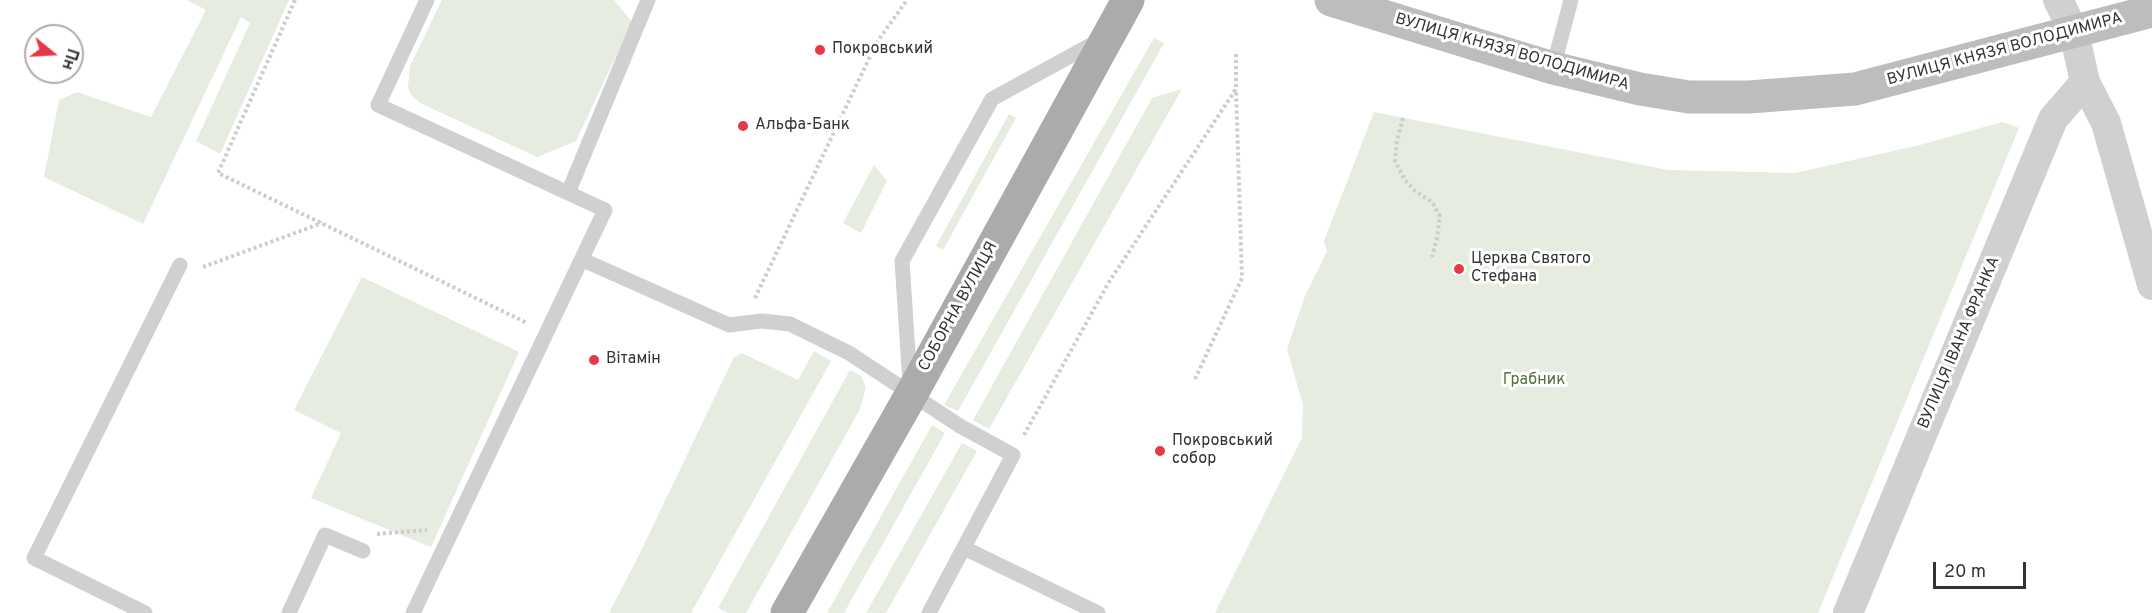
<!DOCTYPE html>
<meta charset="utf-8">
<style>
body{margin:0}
#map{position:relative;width:2152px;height:613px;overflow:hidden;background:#fff;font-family:Overpass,sans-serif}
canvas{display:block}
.north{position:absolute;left:24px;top:24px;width:60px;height:60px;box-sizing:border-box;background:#fff;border:2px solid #adadad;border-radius:50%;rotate:108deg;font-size:16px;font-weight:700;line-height:24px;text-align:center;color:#333}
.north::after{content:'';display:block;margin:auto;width:21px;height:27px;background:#e63946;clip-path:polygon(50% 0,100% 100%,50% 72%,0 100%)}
.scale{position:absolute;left:1933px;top:562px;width:93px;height:27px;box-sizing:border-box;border:3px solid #333;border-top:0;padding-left:8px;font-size:18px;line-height:21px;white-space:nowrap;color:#333;-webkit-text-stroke:4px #fff;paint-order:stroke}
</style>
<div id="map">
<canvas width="2152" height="613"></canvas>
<div class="north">Пн</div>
<div class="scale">20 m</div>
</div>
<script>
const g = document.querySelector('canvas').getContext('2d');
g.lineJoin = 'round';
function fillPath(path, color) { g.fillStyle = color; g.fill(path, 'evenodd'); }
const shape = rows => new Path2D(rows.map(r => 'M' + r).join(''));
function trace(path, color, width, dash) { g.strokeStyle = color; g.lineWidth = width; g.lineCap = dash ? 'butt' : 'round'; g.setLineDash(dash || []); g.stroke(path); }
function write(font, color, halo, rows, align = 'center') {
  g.font = font + ' Overpass,sans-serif'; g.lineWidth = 6; g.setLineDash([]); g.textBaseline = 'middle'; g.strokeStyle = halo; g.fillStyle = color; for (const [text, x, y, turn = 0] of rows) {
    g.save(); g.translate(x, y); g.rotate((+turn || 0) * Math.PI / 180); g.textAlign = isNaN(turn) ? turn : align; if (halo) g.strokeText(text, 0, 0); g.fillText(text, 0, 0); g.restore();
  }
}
const green = shape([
 [187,0,289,0,220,154,196,141,250,23,241,17,143,224,44,177,59,100,77,92,151,117,206,10],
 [442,0,614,0,632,22,576,141,537,157,420,103,411,95,408,87,410,66],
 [1154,38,1164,43,958,411,944,405],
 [1182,89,989,429,973,420,1152,98],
 [1374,112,1668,170,1795,173,1920,145,2002,122,2019,128,1818,613,1215,613,1302,438,1303,405,1287,349,1305,296,1327,251,1324,241],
 [1009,114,1016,118,943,250,936,246],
 [874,165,887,181,861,233,843,223],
 [362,277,519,352,431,547,311,498,341,433,294,410],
 [814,351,831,361,691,613,609,613,639,555,734,357,742,353,798,380],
 [850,370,861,376,866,388,859,411,746,613,728,613,718,608],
 [932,425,945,433,844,613,827,613],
 [962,443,977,451,886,613,866,613]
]);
const path = shape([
 [295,0,218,173,527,323],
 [1403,118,1397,141,1395,161,1405,180,1415,191,1432,202,1440,216,1437,238,1432,257],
 [203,267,322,223],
 [755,298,877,42,907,0],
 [1195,379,1242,278,1236,89],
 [1024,435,1109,282,1236,89,1236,52],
 [377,534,427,530]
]);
const lane = shape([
 [1553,68,1571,0],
 [568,193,648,0],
 [583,260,729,325,762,321,790,324,849,353,960,426,1013,455,929,613],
 [910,383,902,261,992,99,1098,41],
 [964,548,1098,613],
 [145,613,34,558,180,265],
 [289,613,325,535,363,551],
 [413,613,605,210,378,105,427,0]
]);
const street = shape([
 [2058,0,2074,32,2085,82,2106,123,2152,285],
 [1848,613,2053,119,2085,82]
]);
const secondary = shape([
 [1331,0,1553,68,1640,89,1689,97,1749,97,1855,89,2152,11]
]);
const primary = shape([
 [787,613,911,395,1128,0]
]);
const markers = [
 [820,50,6,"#e63946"],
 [743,126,6,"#e63946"],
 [1459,269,6,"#e63946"],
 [594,360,6,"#e63946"],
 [1160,451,6,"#e63946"]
];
const poiNames = [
 ["Покровський",832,50],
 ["Альфа-Банк",755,126],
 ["Церква Святого",1471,260],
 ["Стефана",1471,278],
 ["Вітамін",606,360],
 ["Покровський",1172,442],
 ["собор",1172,460]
];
const streetNames = [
 ["ВУЛИЦЯ КНЯЗЯ ВОЛОДИМИРА",2005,50,-15],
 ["ВУЛИЦЯ КНЯЗЯ ВОЛОДИМИРА",1512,53,16],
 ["СОБОРНА ВУЛИЦЯ",959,307,-61],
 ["ВУЛИЦЯ ІВАНА ФРАНКА",1960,343,-67]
];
const parkNames = [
 ["Грабник",1534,381]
];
fillPath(green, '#e6ecdf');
trace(path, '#cdcdcd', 4, [3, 3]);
trace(lane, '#d0d0d0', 15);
trace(street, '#d0d0d0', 30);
trace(secondary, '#bdbdbd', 33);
trace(primary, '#ababab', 33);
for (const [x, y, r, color] of markers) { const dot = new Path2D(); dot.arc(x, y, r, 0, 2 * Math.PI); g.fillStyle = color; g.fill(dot); trace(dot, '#fff', 2); }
write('16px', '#333', '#fff', poiNames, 'left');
write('16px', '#333', '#fff', streetNames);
write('16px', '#56703f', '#fff', parkNames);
</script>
